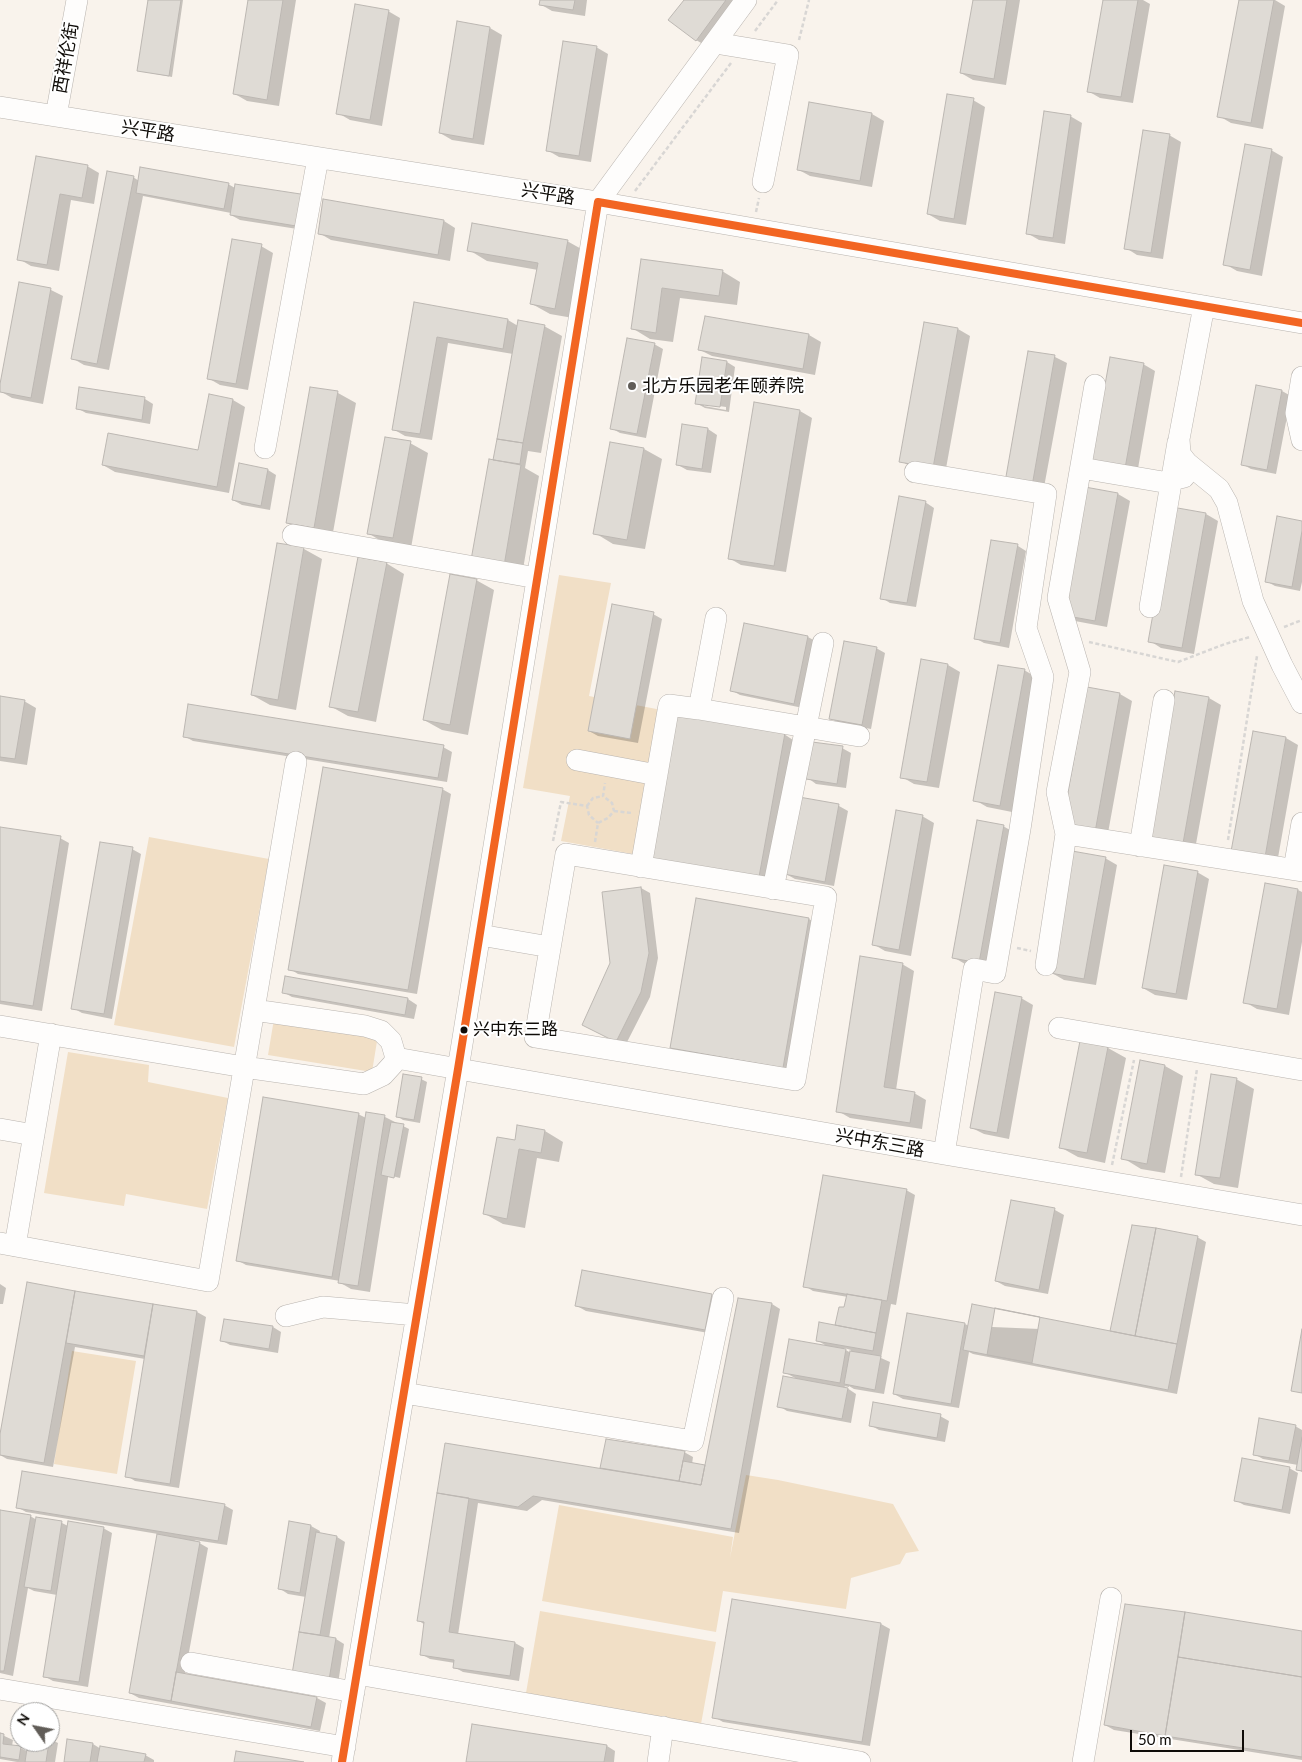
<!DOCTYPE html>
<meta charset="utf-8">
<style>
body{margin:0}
#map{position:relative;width:1302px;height:1762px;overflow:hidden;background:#f9f3ec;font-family:Lato,sans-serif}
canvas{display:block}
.north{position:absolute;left:10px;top:1702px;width:50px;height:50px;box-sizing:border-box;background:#fff;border:1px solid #9f9e9c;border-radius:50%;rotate:303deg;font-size:14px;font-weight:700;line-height:20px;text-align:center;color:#0f0c08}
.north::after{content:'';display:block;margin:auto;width:18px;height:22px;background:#615d58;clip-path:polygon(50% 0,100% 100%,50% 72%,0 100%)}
.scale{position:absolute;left:1130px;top:1730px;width:114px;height:22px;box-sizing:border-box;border:2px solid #0f0c08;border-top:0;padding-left:6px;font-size:15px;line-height:18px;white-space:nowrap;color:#0f0c08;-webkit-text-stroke:4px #fff;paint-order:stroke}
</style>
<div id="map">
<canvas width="1302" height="1762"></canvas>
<div class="north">N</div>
<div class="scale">50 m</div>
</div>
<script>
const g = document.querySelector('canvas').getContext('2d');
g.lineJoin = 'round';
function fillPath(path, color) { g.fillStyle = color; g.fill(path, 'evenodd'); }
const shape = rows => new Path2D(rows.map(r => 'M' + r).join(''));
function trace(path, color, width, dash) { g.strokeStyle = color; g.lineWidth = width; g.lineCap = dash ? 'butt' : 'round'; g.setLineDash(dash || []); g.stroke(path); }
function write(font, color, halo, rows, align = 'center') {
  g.font = font + ' Lato,"Noto Sans SC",sans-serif'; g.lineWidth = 4; g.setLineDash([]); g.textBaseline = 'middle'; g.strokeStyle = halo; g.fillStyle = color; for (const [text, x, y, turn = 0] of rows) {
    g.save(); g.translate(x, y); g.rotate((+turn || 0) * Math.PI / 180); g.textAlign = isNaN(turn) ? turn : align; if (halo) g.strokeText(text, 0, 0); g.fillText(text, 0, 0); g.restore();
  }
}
const green = shape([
 [559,575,611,583,589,696,672,712,647,777,633,854,561,841,570,796,523,788],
 [149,837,269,859,234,1047,114,1025],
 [274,1019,378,1035,372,1072,268,1055],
 [68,1052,149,1065,148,1082,228,1098,207,1209,126,1194,124,1206,44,1193],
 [72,1351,136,1361,117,1474,54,1464],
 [746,1475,778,1480,893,1504,919,1551,906,1553,900,1564,851,1578,846,1609,723,1591,716,1632,542,1601,559,1505,733,1537,730,1558],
 [540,1611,716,1642,701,1724,526,1693]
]);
const shadow = shape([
 [149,0,183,0,172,77,139,71],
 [250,0,296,0,279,106,247,101,235,94],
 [541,0,587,0,585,16,552,11,540,4],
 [685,0,743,0,708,47,696,40],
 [974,0,1020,0,1006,85,973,80,961,73],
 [1104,0,1143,0,1150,4,1133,103,1100,98,1088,91],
 [1240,0,1275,0,1285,6,1263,129,1231,123,1219,116],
 [388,11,400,18,382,126,350,120,338,113],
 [490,28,502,35,484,145,452,140,440,133],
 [596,47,608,54,591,162,559,157,547,150],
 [973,100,985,107,966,225,940,221,928,214],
 [872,114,884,121,872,187,810,176,799,170],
 [1070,116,1082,123,1065,244,1039,240,1027,233],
 [1169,135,1181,142,1163,259,1137,255,1126,248],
 [1271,150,1283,157,1262,276,1237,271,1225,264],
 [37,157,87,166,99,173,94,204,71,200,59,271,31,266,19,259],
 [133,177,139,181,228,184,310,231,240,220,231,215,231,213,143,196,109,370,84,365,72,358],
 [444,221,455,228,450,261,331,240,319,233],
 [567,241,585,251,573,318,550,314,532,304,538,270,487,261,469,250],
 [261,246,273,253,248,390,220,385,208,378],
 [642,260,722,271,740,282,737,305,680,298,673,342,650,339,632,328],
 [20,284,51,290,63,296,43,404,12,398,0,391],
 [415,304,508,320,518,326,544,326,562,336,541,453,528,451,525,468,539,476,522,575,490,570,494,461,513,354,448,343,432,440,405,436,393,429],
 [958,329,970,336,945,474,913,468,901,461],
 [809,335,821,342,815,375,712,356,700,350],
 [654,344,663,349,646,438,620,433,611,428],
 [1055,357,1067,363,1042,498,1017,494],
 [727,362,735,367,729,412,705,408,696,403],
 [704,404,726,407,726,410,704,406],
 [1143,364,1155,371,1136,480,1104,474],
 [1257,386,1282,391,1291,396,1276,474,1251,469,1242,464],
 [338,393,356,403,332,538,306,533,288,523],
 [145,399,153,404,150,424,86,413,77,408],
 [233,400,245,407,229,493,115,472,103,465,199,451],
 [800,411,812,418,786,572,741,565,729,558],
 [708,429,717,435,711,473,687,470,678,465],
 [410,443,428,453,411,548,386,544,368,533],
 [644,449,662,459,645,549,613,544,595,533],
 [268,470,276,475,270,510,242,505,233,500],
 [1086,489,1118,494,1130,501,1107,627,1075,621,1063,614],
 [925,502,934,508,916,607,890,603,882,598],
 [1206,514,1218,521,1194,654,1161,648,1150,641],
 [1302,522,1302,582,1300,591,1275,586,1266,581],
 [992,541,1018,546,1026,551,1009,648,984,643,975,638],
 [304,549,322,559,296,710,270,705,252,695],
 [386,563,404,574,376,722,348,716,330,706],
 [476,580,494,590,468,735,442,730,424,720],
 [653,614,662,619,638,743,598,736,589,731],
 [745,624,808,637,817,642,803,708,740,695,731,690],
 [876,648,885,653,871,729,839,723,830,718],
 [922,661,948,665,960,672,939,788,914,784,902,777],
 [1024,670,1036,677,1012,812,987,807,975,800],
 [1088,688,1120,694,1132,701,1106,844,1074,838],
 [0,697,24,701,36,708,27,765,0,761],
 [1209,698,1221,705,1194,855,1161,849],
 [1254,733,1286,738,1298,745,1276,869,1244,863],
 [784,734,793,740,767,881,661,862],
 [184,736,443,747,452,752,447,782,193,741],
 [842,748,851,753,846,788,816,784,808,778],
 [442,789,451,794,417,994,298,974,290,969],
 [800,798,839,806,848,811,834,886,795,879,786,874],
 [922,816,934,823,911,956,885,951,873,944],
 [1003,826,1015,833,991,969,965,964,953,957],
 [0,835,60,838,69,843,42,1011,0,1004],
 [132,849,141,854,112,1019,82,1013,73,1008],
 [1105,858,1117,865,1096,985,1064,980,1052,973],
 [1197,872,1209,879,1187,1000,1155,995,1143,988],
 [1266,884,1298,890,1302,892,1302,942,1289,1015,1257,1009,1245,1002],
 [641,888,650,893,658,958,650,997,625,1046,592,1029],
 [697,900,809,919,818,924,792,1072,680,1053,671,1048],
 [902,964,914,971,896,1090,914,1093,926,1100,922,1129,850,1118,838,1111],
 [286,977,408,999,417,1005,414,1019,292,997,283,992],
 [1021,998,1033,1005,1009,1139,984,1134,972,1128],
 [1108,1048,1126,1058,1105,1163,1078,1157,1060,1147],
 [1165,1066,1183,1076,1165,1173,1141,1169,1123,1158],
 [421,1079,427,1082,420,1123,403,1120,397,1116],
 [1236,1079,1254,1089,1238,1188,1214,1184,1196,1174],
 [358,1114,366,1118,367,1114,385,1117,409,1129,400,1178,388,1175,388,1178,400,1180,388,1178,370,1292,351,1289,339,1282,340,1281,246,1265,237,1260],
 [545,1131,563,1142,559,1162,537,1158,525,1228,503,1224,485,1214,516,1142],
 [906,1190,915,1195,896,1305,891,1304,881,1358,890,1362,884,1394,854,1389,849,1386,849,1387,844,1386,856,1394,851,1423,787,1411,779,1406,797,1379,784,1372,828,1347,817,1340,836,1327,840,1308,845,1308,848,1297,813,1291,805,1286],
 [844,1348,851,1350,851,1353,844,1349],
 [1012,1201,1055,1210,1064,1215,1048,1294,1005,1286,996,1281],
 [1197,1237,1206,1242,1177,1394,973,1354,969,1352,959,1408,903,1399,894,1394,965,1324,969,1326,1111,1332],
 [0,1284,6,1288,3,1304,0,1304],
 [28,1284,197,1312,206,1317,179,1488,135,1481,127,1476,145,1359,75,1347,53,1467,7,1459,0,1455,0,1442],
 [711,1295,720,1300,714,1334,586,1311,577,1306],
 [772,1304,780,1309,739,1533,542,1500,527,1511,478,1503,458,1635,515,1643,524,1648,519,1681,463,1672,454,1667,455,1663,430,1659,421,1654,425,1625,418,1620,446,1445,601,1470,607,1440,684,1452,693,1457,692,1464,706,1466],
 [273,1327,281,1332,278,1353,230,1345,221,1340],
 [940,1416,949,1421,945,1442,879,1430,870,1425],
 [1295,1426,1302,1430,1302,1472,1297,1469,1298,1465,1263,1459,1254,1454],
 [1289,1468,1298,1473,1290,1514,1244,1505,1235,1500],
 [224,1505,233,1510,227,1545,194,1540,208,1548,185,1674,317,1698,326,1703,320,1731,139,1698,130,1693,158,1534,26,1512,17,1507],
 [0,1511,30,1516,37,1520,62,1523,68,1526,103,1528,112,1533,88,1687,53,1681,44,1676,57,1595,34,1591,28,1588,13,1676,0,1673],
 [290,1523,311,1526,320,1531,319,1534,337,1537,345,1542,329,1638,336,1639,344,1644,338,1684,293,1673,306,1597,288,1594,279,1588],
 [1126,1605,1302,1633,1302,1760,1114,1730,1105,1725],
 [881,1624,890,1629,870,1746,723,1722,714,1717],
 [0,1734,13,1740,12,1746,21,1748,28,1752,30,1742,50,1742,50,1739,58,1743,55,1762,17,1762,0,1759],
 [68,1740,93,1744,101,1749,145,1755,154,1760,154,1762,65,1762],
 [607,1746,615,1751,614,1762,467,1762]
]);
const building = shape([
 [148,0,181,0,169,76,137,71,148,0],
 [248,0,283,0,267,100,233,94,248,0],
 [540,0,575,0,573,10,539,5,540,0],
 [684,0,726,0,696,41,668,20,684,0],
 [973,0,1007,0,994,79,960,73,973,0],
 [1103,0,1138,0,1121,97,1087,92,1103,0],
 [1239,0,1274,0,1251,123,1217,117,1239,0],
 [355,4,389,10,370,120,336,114,355,4],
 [457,21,490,27,473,139,439,133,457,21],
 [563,41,597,46,579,156,546,151,563,41],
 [947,94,974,98,954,219,927,214,947,94],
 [809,102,872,113,860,181,797,170,809,102],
 [1044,111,1071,115,1053,238,1026,234,1044,111],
 [1143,130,1170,134,1151,253,1124,249,1143,130],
 [1245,144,1272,149,1250,270,1223,265,1245,144],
 [36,156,88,165,82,198,60,194,47,265,17,260,36,156],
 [140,167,229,183,224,209,136,193,140,167],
 [107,171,134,176,97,364,71,359,107,171],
 [235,184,307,195,302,227,230,215,235,184],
 [323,199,444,220,438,255,318,234,323,199],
 [472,223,568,240,555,309,530,304,538,263,467,251,472,223],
 [232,239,262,244,236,384,207,379,232,239],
 [641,259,723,270,719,296,662,288,656,333,631,329,641,259],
 [19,282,51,288,31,398,0,392,0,384,19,282],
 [414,302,508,319,503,349,437,337,420,434,392,430,414,302],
 [705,316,809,334,803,369,698,350,705,316],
 [518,320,545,325,523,443,497,439,518,320],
 [924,322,958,328,933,468,899,462,924,322],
 [627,338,655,343,637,434,610,429,627,338],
 [1028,351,1055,355,1031,492,1004,488,1028,351],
 [702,357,727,361,720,407,695,404,702,357],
 [1110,357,1144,363,1124,474,1090,468,1110,357],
 [1256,385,1282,390,1267,470,1241,465,1256,385],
 [79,387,145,397,142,420,76,409,79,387],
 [310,387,338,391,314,528,286,523,310,387],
 [209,394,233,399,217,487,102,465,108,433,198,450,209,394],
 [754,402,800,410,774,566,728,559,754,402],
 [682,424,708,428,702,469,676,465,682,424],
 [385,437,411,441,393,538,367,534,385,437],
 [497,439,523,443,520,464,493,460,497,439],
 [610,442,644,448,627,540,593,534,610,442],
 [489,459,521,465,504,566,471,560,489,459],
 [239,463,268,469,261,506,232,500,239,463],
 [1085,487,1118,493,1095,621,1062,615,1085,487],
 [899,496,926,501,907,603,880,599,899,496],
 [1172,507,1206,513,1182,648,1148,642,1172,507],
 [1277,516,1302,521,1302,531,1292,587,1265,582,1277,516],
 [991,540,1018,544,1000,643,974,639,991,540],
 [277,543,304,547,278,700,251,695,277,543],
 [358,557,387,562,358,712,329,707,358,557],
 [450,574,477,579,450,725,423,720,450,574],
 [612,604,654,612,630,739,588,731,612,604],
 [744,623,808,636,794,704,730,691,744,623],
 [844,641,877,647,862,725,829,719,844,641],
 [921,659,948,664,927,782,900,778,921,659],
 [998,665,1025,669,1000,806,973,801,998,665],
 [1087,687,1120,693,1094,838,1061,831,1087,687],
 [1175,691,1209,697,1182,849,1148,843,1175,691],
 [0,696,25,700,15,759,0,757,0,696],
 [188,704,444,745,438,778,183,737,188,704],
 [677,714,785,733,759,877,650,858,677,714],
 [1253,731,1286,737,1264,863,1230,857,1253,731],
 [812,742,843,746,837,784,806,779,812,742],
 [323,767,443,788,408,990,288,970,323,767],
 [799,797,839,804,825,882,784,874,799,797],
 [896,810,923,815,899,950,872,945,896,810],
 [977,820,1004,825,979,963,952,958,977,820],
 [0,827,61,836,33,1006,0,1001,0,827],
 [100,842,133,847,104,1014,71,1009,100,842],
 [1072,851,1106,857,1084,979,1050,973,1072,851],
 [1164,865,1198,871,1176,994,1142,988,1164,865],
 [1265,883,1298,889,1277,1009,1243,1003,1265,883],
 [641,887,649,953,641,992,616,1042,582,1025,610,963,602,892,641,887],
 [696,898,809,918,783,1068,670,1048,696,898],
 [860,956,903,963,884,1087,915,1092,910,1123,836,1112,860,956],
 [285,976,408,998,405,1015,282,993,285,976],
 [995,992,1022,997,997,1133,970,1128,995,992],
 [1080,1041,1108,1047,1087,1153,1059,1148,1080,1041],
 [1140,1060,1165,1065,1147,1164,1121,1159,1140,1060],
 [403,1074,422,1077,414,1120,396,1117,403,1074],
 [1211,1074,1237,1078,1220,1178,1195,1175,1211,1074],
 [263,1097,359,1113,332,1277,236,1261,263,1097],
 [366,1112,385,1115,358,1286,338,1283,366,1112],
 [391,1122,404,1124,394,1178,381,1175,391,1122],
 [517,1125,545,1130,541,1153,519,1149,507,1219,483,1214,497,1137,515,1140,517,1125],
 [823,1175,907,1189,887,1301,803,1287,823,1175],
 [1011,1200,1055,1208,1039,1290,995,1281,1011,1200],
 [1132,1225,1156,1228,1135,1336,1110,1331,1132,1225],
 [1156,1228,1198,1236,1177,1344,1135,1336,1156,1228],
 [582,1270,712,1294,705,1330,575,1306,582,1270],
 [27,1282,75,1291,44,1463,0,1455,0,1434,27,1282],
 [75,1291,153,1304,144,1356,66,1343,75,1291],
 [847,1294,882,1300,876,1333,835,1325,839,1307,844,1307,847,1294],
 [738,1298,772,1303,731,1529,533,1496,518,1507,437,1493,445,1443,701,1485,738,1298],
 [153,1304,197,1311,170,1484,125,1477,153,1304],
 [972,1304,1177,1344,1168,1390,963,1350,972,1304],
 [995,1308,1040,1317,1032,1363,987,1355,995,1308],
 [907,1313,965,1323,951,1404,893,1394,907,1313],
 [224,1319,273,1326,269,1349,220,1341,224,1319],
 [819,1322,876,1333,873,1351,816,1341,819,1322],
 [1302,1329,1302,1393,1291,1391,1302,1329],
 [789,1339,846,1349,840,1383,783,1373,789,1339],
 [850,1351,881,1356,875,1390,844,1384,850,1351],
 [783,1376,848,1388,842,1419,777,1407,783,1376],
 [873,1402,941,1414,937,1438,869,1426,873,1402],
 [1259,1418,1296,1425,1289,1461,1253,1455,1259,1418],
 [1302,1437,1302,1471,1296,1470,1302,1437],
 [606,1439,685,1451,679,1481,600,1468,606,1439],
 [1242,1458,1290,1467,1282,1510,1234,1501,1242,1458],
 [683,1461,705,1465,701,1485,679,1481,683,1461],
 [22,1471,225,1504,218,1541,16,1508,22,1471],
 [437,1493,469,1498,449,1632,515,1642,510,1676,453,1668,454,1660,420,1655,424,1622,417,1621,437,1493],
 [0,1510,31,1515,4,1671,0,1671,0,1510],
 [36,1517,62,1521,51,1591,24,1587,36,1517],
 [68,1521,104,1527,79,1682,43,1677,68,1521],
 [289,1521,311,1525,300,1593,278,1589,289,1521],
 [316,1532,337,1536,320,1635,299,1632,316,1532],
 [157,1534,200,1542,171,1701,129,1693,157,1534],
 [732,1599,881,1623,862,1742,712,1718,732,1599],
 [1125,1604,1185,1612,1165,1736,1104,1725,1125,1604],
 [1185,1612,1302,1631,1302,1677,1178,1657,1185,1612],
 [299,1632,336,1638,329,1680,292,1674,299,1632],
 [1178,1657,1302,1677,1302,1757,1165,1736,1178,1657],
 [176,1672,317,1697,311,1727,171,1701,176,1672],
 [472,1724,607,1745,604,1762,466,1762,472,1724],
 [0,1733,4,1734,3,1744,21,1746,19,1760,0,1757,0,1733],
 [67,1739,93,1743,90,1762,64,1762,67,1739],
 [28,1742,49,1742,46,1762,25,1762,28,1742],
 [100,1746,146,1754,144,1762,97,1762,100,1746],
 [236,1751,304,1762,234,1762,236,1751]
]);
const path = shape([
 [755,31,778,0],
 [799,40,809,0],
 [635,191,731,63],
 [756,212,759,198],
 [1284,627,1302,620],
 [1089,642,1178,662,1225,644,1250,637],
 [587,806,593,798,603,796],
 [614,811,632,813],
 [1228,840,1257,656],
 [553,841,561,802,587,806,589,815,598,823],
 [595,842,598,823,608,818,614,811,612,803,603,796,605,783],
 [1017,948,1031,951],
 [1112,1165,1134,1060],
 [1181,1177,1197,1069]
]);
const minor = shape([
 [715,43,788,55,763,182],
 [0,107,598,202,1302,323],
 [56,116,77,0],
 [1204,306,1179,439,1180,454,1187,463,1219,489,1227,503,1253,601,1282,665,1302,703],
 [1302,377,1296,413,1302,440],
 [265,448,318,158],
 [1081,468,1163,482,1184,477],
 [915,472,1046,494,1026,628,1043,677,1020,829,995,973,974,969,944,1154],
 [293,535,537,578],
 [1150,607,1178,442],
 [716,618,699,709,859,736],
 [577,760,657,775],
 [1066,834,1057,792,1080,672,1058,598,1095,385],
 [1140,846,1164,700],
 [566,854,826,897,795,1080,535,1037,566,854],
 [641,867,669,705,699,709],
 [1294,869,1302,823],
 [773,889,823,643],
 [480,935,550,947],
 [1046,965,1066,834,1302,871],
 [0,1026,244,1067,364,1084,383,1075,393,1064,396,1058,391,1041,381,1031,365,1026,254,1010],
 [1059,1028,1302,1070],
 [396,1058,944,1154,1302,1215],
 [0,1129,34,1135],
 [0,1243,208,1281,296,762],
 [15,1246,51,1034],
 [286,1316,323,1307,417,1315],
 [404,1393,693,1441,723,1298],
 [191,1663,354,1692],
 [357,1674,860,1762],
 [0,1689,345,1747],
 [342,1762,458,1069,598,202,746,0],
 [658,1762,663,1727],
 [1083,1762,1111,1598]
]);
const bus1 = shape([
 [342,1762,458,1069,598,202,1302,323]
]);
const markers = [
 [632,386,5,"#615d58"],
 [464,1030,4.5,"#0f0c08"]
];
const busNames = [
 ["兴中东三路",473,1030]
];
const streetNames = [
 ["西祥伦街",66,58,-80],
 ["兴平路",148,131,9],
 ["兴平路",548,194,9],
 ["兴中东三路",880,1143,10]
];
const poiNames = [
 ["北方乐园老年颐养院",642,386]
];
fillPath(green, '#f1dfc6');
fillPath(shadow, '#0003');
fillPath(building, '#dfdbd5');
trace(building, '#bcb7b2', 1);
trace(minor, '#b9b4af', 22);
trace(path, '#d8d6d4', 2.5, [4, 2.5]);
trace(minor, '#fefdfc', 21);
trace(bus1, '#f26522', 8);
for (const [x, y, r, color] of markers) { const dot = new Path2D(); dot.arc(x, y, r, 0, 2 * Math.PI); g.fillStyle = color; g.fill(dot); trace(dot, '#fff', 2); }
write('17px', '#0f0c08', '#fff', busNames, 'left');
write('18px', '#0f0c08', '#fff', streetNames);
write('18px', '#0f0c08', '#fff', poiNames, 'left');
</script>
